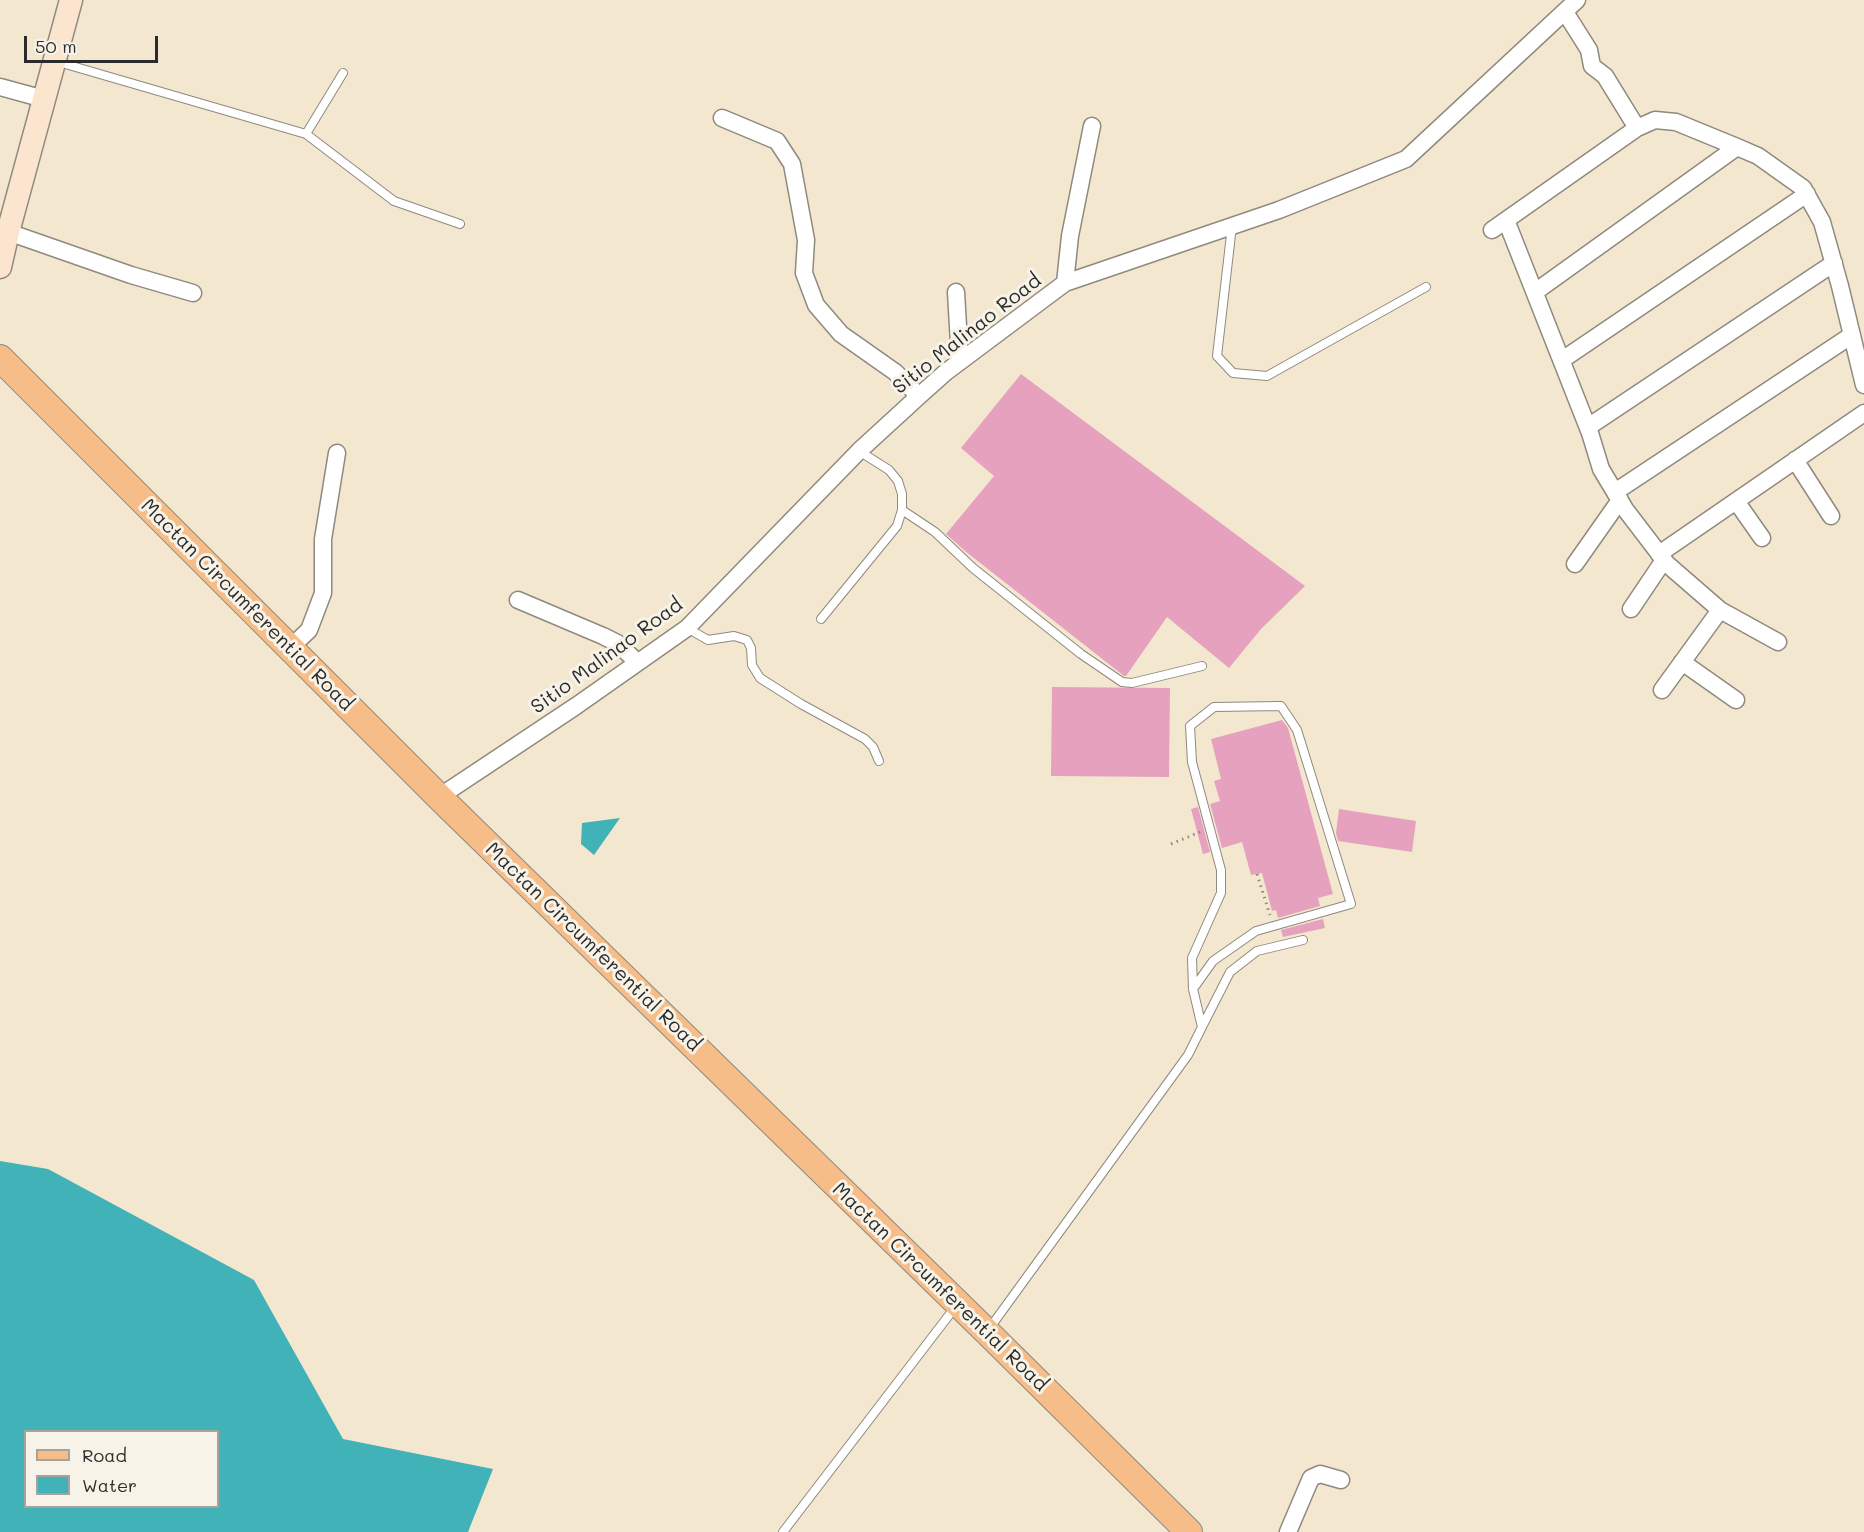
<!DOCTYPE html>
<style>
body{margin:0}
#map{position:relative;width:1864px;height:1532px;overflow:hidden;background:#f3e7d0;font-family:Mali,sans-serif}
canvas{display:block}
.legend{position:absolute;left:24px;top:1430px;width:195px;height:78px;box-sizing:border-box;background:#f7f3e8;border:2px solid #a5a39c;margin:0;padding:8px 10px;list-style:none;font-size:18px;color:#2b2b2b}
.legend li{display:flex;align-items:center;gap:12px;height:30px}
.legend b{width:30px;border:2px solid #a5a39c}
.scale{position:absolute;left:24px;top:36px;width:134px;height:27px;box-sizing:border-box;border:3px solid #2b2b2b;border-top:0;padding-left:8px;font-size:18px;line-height:21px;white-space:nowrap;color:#2b2b2b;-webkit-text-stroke:4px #f7f3e8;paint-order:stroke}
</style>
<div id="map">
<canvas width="1864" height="1532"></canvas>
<ul class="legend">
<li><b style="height:8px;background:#f7bd88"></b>Road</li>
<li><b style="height:16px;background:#41b2b8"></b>Water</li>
</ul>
<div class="scale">50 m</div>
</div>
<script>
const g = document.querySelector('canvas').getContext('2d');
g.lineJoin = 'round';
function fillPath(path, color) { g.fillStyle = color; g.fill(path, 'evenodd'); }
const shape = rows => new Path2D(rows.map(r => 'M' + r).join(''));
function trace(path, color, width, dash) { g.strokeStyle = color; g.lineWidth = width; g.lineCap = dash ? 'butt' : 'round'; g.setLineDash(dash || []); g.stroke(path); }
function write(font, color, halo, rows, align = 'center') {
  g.font = font + ' Mali,sans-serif'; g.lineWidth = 6; g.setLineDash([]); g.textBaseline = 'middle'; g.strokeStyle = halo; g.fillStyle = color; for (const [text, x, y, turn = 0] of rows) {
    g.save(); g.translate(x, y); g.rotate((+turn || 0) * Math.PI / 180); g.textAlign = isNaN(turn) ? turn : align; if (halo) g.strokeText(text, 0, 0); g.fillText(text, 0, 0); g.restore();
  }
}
const water = shape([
 [620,818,594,855,581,844,582,823],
 [0,1161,48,1169,254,1280,343,1439,493,1469,468,1532,0,1532],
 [26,1432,218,1432,218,1506,26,1506]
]);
const building = shape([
 [1021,374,1305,586,1261,629,1229,668,1167,617,1126,676,1124,676,965,551,946,534,994,476,961,448],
 [1052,687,1170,688,1169,777,1051,776],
 [1282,720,1288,728,1333,894,1318,898,1320,906,1278,918,1276,910,1272,911,1262,873,1251,875,1242,842,1222,848,1210,804,1220,801,1214,781,1221,779,1211,739],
 [1198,807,1210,852,1203,854,1191,809],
 [1339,809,1416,821,1412,852,1338,841,1336,833],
 [1323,919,1325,928,1283,937,1281,930]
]);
const path = shape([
 [1171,844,1200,832],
 [1257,874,1270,915]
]);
const lane = shape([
 [55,61,306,134,394,201,460,224],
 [306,134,343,73],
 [1232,226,1217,356,1233,373,1267,376,1426,287],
 [902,510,935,532,973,568,1081,654,1122,682,1132,683,1202,666],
 [821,619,897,526,902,510,902,494,898,481,889,470,859,451],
 [687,628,708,640,734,636,747,640,751,648,752,665,760,678,801,704,865,739,873,747,879,761],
 [1202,1027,1230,972,1257,951,1303,940],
 [989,1329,1188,1055,1202,1027,1193,989,1192,958,1221,893,1221,870,1192,762,1190,726,1214,707,1281,706,1297,730,1351,904,1256,931,1213,961,1193,989],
 [783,1532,956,1306]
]);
const street = shape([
 [1565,12,1589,50,1592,66,1605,76,1637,128],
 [0,87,44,99],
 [722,118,777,141,792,164,806,240,804,273,816,305,841,334,895,372,919,396],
 [1506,220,1590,433,1601,469,1625,509,1667,564,1720,610,1778,642],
 [1492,230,1637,128,1655,120,1676,122,1737,147,1758,156,1803,188,1822,222,1840,286,1864,385],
 [8,232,131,275,193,293],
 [1065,283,1070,236,1092,126],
 [956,292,960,361],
 [1535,292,1737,147],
 [1562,360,1807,194],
 [1588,427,1834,263],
 [1795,460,1831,516],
 [1615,492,1852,335],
 [1736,501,1762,538],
 [1659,554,1864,413],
 [1575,564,1620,500],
 [518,600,603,636,617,643,637,662],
 [1631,609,1664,560],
 [290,648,309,630,323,593,323,539,337,453],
 [1682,662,1736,700],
 [1662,690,1720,610],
 [439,797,576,706,687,628,859,451,919,396,946,372,1065,283,1279,210,1406,159,1577,0],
 [1288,1532,1311,1478,1320,1474,1341,1480]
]);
const secondary = shape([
 [0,267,8,232,71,0]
]);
const primary = shape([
 [0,358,439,797,987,1332,1189,1532]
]);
const streetNames = [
 ["Sitio Malinao Road",967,334,-38],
 ["Mactan Circumferential Road",247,605,45],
 ["Sitio Malinao Road",607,656,-36],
 ["Mactan Circumferential Road",593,947,44],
 ["Mactan Circumferential Road",940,1287,44]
];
fillPath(water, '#41b2b8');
fillPath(building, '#e5a1be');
trace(lane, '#8f897e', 10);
trace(street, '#8f897e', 19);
trace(secondary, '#8f897e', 25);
trace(primary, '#8f897e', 28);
trace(path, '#8f897e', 3, [1.5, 4.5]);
trace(lane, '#fff', 8);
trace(street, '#fff', 16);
trace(secondary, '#fce5cf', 22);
trace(primary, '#f7bd88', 26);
write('20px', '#2b2b2b', '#f7f3e8', streetNames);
</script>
